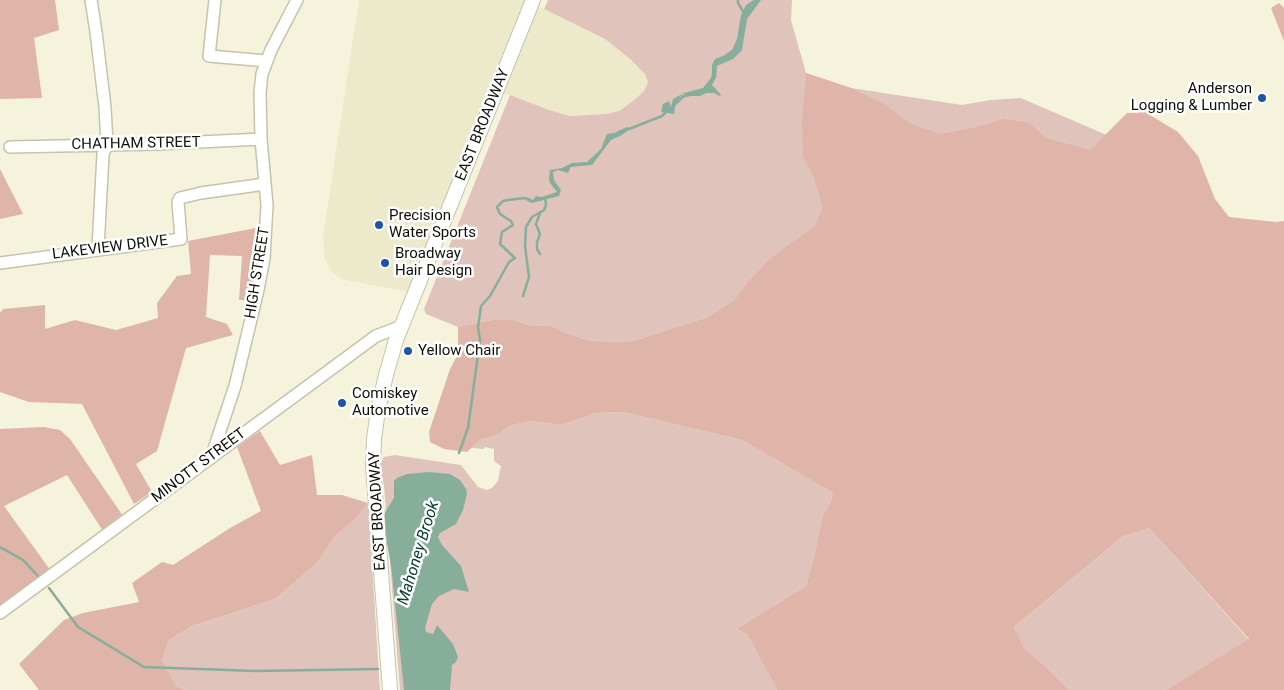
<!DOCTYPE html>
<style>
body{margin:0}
canvas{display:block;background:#f6f3dc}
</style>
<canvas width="1284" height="690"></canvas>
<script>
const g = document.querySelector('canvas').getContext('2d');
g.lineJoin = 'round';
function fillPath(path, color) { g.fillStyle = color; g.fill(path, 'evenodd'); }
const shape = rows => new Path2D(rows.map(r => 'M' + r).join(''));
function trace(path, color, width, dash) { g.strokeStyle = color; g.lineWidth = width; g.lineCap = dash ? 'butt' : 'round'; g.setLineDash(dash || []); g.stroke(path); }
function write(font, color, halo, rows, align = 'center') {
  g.font = font + ' Roboto,sans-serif'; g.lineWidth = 5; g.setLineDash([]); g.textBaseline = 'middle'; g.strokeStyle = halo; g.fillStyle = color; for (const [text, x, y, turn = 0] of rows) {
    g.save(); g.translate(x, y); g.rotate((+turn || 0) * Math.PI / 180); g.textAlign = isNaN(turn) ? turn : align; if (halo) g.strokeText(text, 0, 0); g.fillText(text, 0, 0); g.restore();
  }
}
const built = shape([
 [359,0,533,0,532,5,544,9,605,39,630,59,645,74,648,82,644,91,633,101,619,111,606,114,570,116,549,110,497,91,415,293,341,279,330,270,324,256,323,237]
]);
const green = shape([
 [548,0,792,0,791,20,806,73,851,88,962,105,990,100,1021,98,1125,143,793,286,708,317,630,342,591,341,568,334,551,326,527,325,514,320,492,320,458,327,426,314,424,309,510,95,549,110,570,116,606,114,619,111,633,101,644,91,648,82,645,74,630,59,605,39,544,9],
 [623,412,742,440,833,493,830,503,822,517,815,553,806,586,736,629,747,634,777,690,400,690,384,485,381,473,381,462,384,457,395,455,461,465,478,487,487,490,492,488,498,481,501,466,494,461,494,449,485,447,484,449,473,448,472,447,480,440,498,434,511,425,529,421,562,425,596,413],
 [368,503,380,690,186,690,176,686,162,660,169,640,192,626,275,599,317,563,334,537,355,519],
 [1149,528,1249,640,1166,690,1069,690,1046,667,1023,649,1014,627,1122,537]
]);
const forest = shape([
 [0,0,55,0,59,30,34,38,42,98,0,99],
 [1279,3,1284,8,1284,41,1271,8],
 [806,73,851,88,884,104,911,124,941,134,977,127,1004,119,1030,123,1046,138,1090,150,1127,113,1145,112,1178,132,1198,156,1215,199,1229,217,1276,222,1284,221,1284,690,1166,690,1249,639,1149,528,1122,537,1014,627,1024,649,1046,667,1069,690,777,690,747,634,736,629,806,586,815,553,822,517,830,503,833,493,742,440,623,412,596,413,562,425,530,421,511,425,498,434,480,440,467,452,444,449,430,442,429,432,450,369,458,354,458,327,492,320,514,320,527,325,551,326,568,334,591,341,630,342,708,317,735,300,748,282,771,258,815,226,823,207,814,178,803,157,802,121],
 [0,169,23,214,0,219],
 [261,227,250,300,239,300,242,256,210,255,206,317,227,324,233,335,186,348,157,451,136,464,152,492,134,504,82,404,29,402,0,392,0,313,3,309,45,305,45,329,75,320,116,330,158,318,157,303,177,276,191,274,188,241],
 [44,427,60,430,70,439,123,516,103,531,67,475,4,506,51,571,0,608,0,429],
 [260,431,280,465,312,455,317,495,342,495,368,503,355,519,334,537,317,563,275,599,192,626,169,640,162,660,176,686,186,690,39,690,19,664,64,620,83,613,139,602,132,583,162,562,173,565,230,528,261,511,237,447]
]);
const water = shape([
 [754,0,761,0,747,19,742,50,733,59,717,66,716,78,712,85,721,95,720,96,714,93,706,93,700,96,690,96,683,94,676,102,674,114,661,112,663,104,669,101,671,107,673,99,684,93,703,88,711,78,712,73,712,65,715,59,723,56,732,50,737,39,741,15,746,5],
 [627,127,629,127,626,132,620,136,611,140,592,165,571,167,568,173,558,170,553,172,554,180,561,190,559,196,532,203,527,201,528,198,533,200,536,196,542,197,557,192,550,183,549,179,550,170,562,168,572,163,587,162,601,149,607,134,614,133],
 [429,472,450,474,460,480,466,489,467,494,463,510,456,524,440,533,438,537,442,545,461,566,469,592,454,589,439,596,432,604,425,628,426,632,433,634,437,625,453,644,458,657,456,662,452,665,450,690,404,690,391,565,384,528,385,512,394,498,394,481,397,478,407,474]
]);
const stream = shape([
 [738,0,738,3,744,13],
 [674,105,684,96,690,95],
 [624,131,662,116,668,110],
 [540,254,537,249,537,242,540,234,536,224,540,213],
 [523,296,529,277,525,246,526,227,532,217,544,210,546,205,545,197],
 [459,453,468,428,480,340,478,327,481,306,490,296,509,262,515,258,500,244,502,232,513,225,511,221,500,214,497,207,503,201,508,200,525,198,530,200],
 [0,547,23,560,39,577],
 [49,588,78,627,144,667,256,671,378,669]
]);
const minor = shape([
 [91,0,96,32,105,107,107,145,103,154,98,249],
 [215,0,209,56,267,61],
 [10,147,158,144,261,139],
 [0,263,181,239,178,202,180,198,201,193,265,184],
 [211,458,235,386,258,290,264,258,267,205,261,139,260,93,262,74,271,50,297,0],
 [0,613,376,336,402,326]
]);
const major = shape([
 [390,690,373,466,374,439,378,410,386,375,396,340,533,0]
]);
const markers = [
 [1262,98,5,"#1d55a7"],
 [379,225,5,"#1d55a7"],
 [385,263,5,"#1d55a7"],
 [408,351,5,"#1d55a7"],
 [342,403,5,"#1d55a7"]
];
const poiNames = [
 ["Anderson",1252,89,"right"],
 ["Logging & Lumber",1252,106,"right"],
 ["Precision",389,216],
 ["Water Sports",389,233],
 ["Broadway",395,254],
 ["Hair Design",395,271],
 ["Yellow Chair",418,351],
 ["Comiskey",352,394],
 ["Automotive",352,411]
];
const streetNames = [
 ["EAST BROADWAY",483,125,-68],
 ["CHATHAM STREET",136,144,-1],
 ["LAKEVIEW DRIVE",110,248,-7],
 ["HIGH STREET",258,273,-81],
 ["MINOTT STREET",199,466,-37],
 ["EAST BROADWAY",378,511,-93]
];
const waterNames = [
 ["Mahoney Brook",419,553,-73]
];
fillPath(built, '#ede9cb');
fillPath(green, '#e0c4bb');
fillPath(forest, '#deb5a8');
fillPath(water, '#86ae9b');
trace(stream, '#86ae9b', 2.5);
trace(minor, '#c6c3ad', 14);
trace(major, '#c6c3ad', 16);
trace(minor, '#fff', 11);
trace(major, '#fff', 14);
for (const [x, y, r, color] of markers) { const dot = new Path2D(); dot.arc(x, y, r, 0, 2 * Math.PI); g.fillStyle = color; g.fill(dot); trace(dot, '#fff', 2); }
write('15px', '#0f0e07', '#fff', poiNames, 'left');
write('15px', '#0f0e07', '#fff', streetNames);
write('italic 16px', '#0a412d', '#fff', waterNames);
</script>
